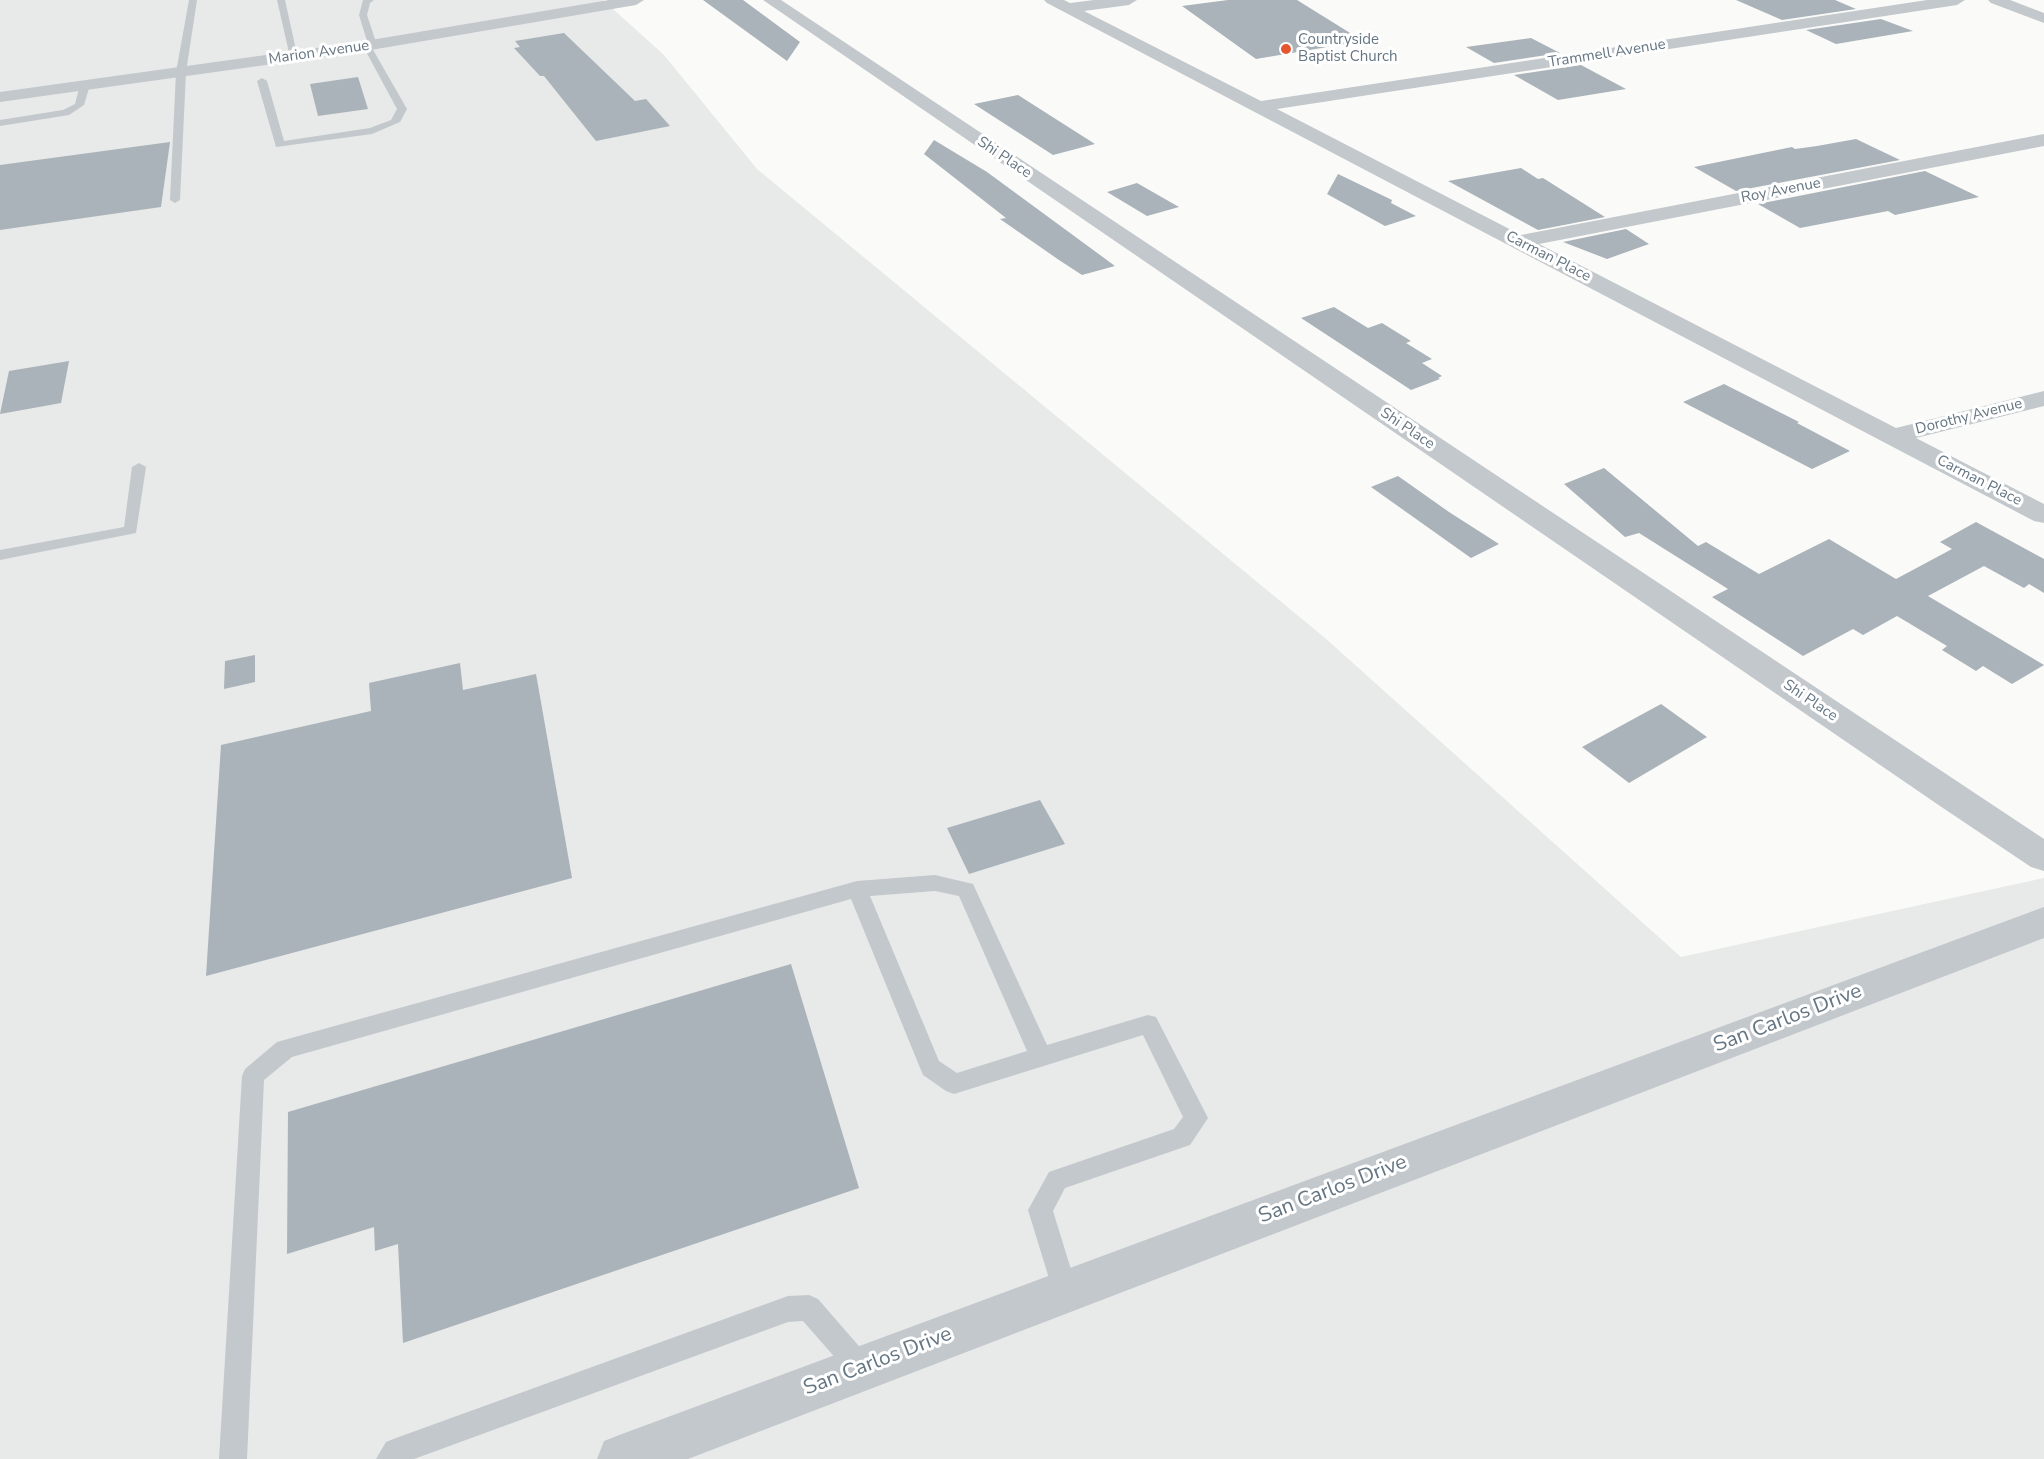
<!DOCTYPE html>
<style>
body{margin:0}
canvas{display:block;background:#fafaf8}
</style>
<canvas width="2044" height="1459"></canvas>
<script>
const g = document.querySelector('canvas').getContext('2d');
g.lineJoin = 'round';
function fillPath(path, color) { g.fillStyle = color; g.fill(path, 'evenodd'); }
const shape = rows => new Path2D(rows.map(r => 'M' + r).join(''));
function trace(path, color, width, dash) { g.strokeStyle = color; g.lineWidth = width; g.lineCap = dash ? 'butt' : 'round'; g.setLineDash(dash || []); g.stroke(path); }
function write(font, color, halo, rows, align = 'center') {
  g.font = font + ' "Nunito Sans",sans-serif'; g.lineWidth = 6; g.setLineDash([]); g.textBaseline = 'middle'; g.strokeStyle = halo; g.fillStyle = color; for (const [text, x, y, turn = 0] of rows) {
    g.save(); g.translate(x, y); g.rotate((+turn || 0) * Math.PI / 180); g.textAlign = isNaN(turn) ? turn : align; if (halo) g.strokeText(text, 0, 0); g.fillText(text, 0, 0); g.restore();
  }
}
const built = shape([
 [0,0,603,0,664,55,757,169,1325,638,1681,957,2044,878,2044,1459,0,1459]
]);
const building = shape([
 [703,0,743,0,800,42,787,61],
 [1228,0,1297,0,1363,41,1256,59,1182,6],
 [1736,0,1835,0,1856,9,1782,20],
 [1881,19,1913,31,1836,44,1806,30],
 [564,33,635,101,646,99,670,126,596,141,544,76,540,76,514,48,520,47,515,41],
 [1531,38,1560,53,1494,63,1466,47],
 [1581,65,1626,89,1558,100,1514,75],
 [358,77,368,109,318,116,310,84],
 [1018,95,1095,144,1053,155,974,104],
 [1856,139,1900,160,1736,191,1694,167,1792,147,1795,149,1817,146],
 [934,140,987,172,1115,266,1082,275,1059,260,1000,219,1006,218,924,154],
 [170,142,161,207,0,230,0,165],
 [1521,168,1538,179,1543,178,1605,217,1538,230,1448,181],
 [1925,171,1979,197,1895,215,1888,211,1800,228,1758,204],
 [1338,174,1392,200,1391,203,1416,216,1385,226,1327,194],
 [1137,183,1179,207,1147,216,1107,192],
 [1626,229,1649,244,1607,259,1563,242],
 [1334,307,1368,328,1382,323,1411,341,1406,343,1432,359,1422,363,1442,376,1438,378,1440,379,1411,390,1301,318],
 [69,361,61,403,0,414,9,371],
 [1724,384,1799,422,1797,423,1850,451,1812,469,1683,402],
 [1604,468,1698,546,1706,542,1759,574,1829,539,1896,579,1952,549,1940,542,1976,522,2044,559,2044,593,2029,584,2024,588,1984,566,1928,596,2044,665,2012,684,1983,666,1976,671,1942,650,1947,646,1897,616,1863,635,1853,629,1803,656,1712,597,1728,589,1639,533,1625,537,1564,484],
 [1398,476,1449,512,1499,544,1471,558,1371,487],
 [255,655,255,682,224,689,225,661],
 [460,663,463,690,536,674,572,878,206,976,221,745,371,711,369,683],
 [1661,704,1707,737,1629,783,1582,747],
 [1040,800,1065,844,969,874,947,828],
 [791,964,859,1188,403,1343,398,1244,375,1251,374,1227,287,1254,288,1112]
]);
const lane = shape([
 [189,0,197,0,186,72,180,200,175,203,170,200,176,72,189,0],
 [277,0,285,0,298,59,290,57,277,0],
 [363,0,374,0,370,3,367,15,377,45,372,48,407,109,400,122,372,134,276,147,257,81,262,78,267,81,284,141,370,128,391,120,397,109,363,46,368,44,359,15,363,0],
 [85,82,90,85,84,105,69,115,0,126,0,120,63,110,75,104,80,85,85,82],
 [139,463,146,467,136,533,0,560,0,550,124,527,132,467,139,463],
 [935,875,973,884,1047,1045,1148,1015,1156,1017,1208,1118,1190,1145,1065,1188,1053,1211,1078,1292,1074,1301,1065,1305,1056,1301,1028,1210,1049,1172,1174,1129,1183,1117,1143,1035,954,1094,946,1091,923,1075,851,899,292,1057,264,1080,247,1459,219,1459,242,1076,245,1069,277,1042,857,881,935,875],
 [935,891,959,896,1027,1051,957,1073,939,1061,870,896,935,891],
 [809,1295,818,1299,871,1360,875,1369,871,1378,862,1382,853,1378,803,1321,788,1322,414,1459,376,1459,386,1442,396,1438,788,1296,809,1295]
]);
const street = shape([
 [609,0,644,0,636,5,359,52,0,102,0,92,359,42,609,0],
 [763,0,781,0,2044,839,2044,871,2031,867,1940,806,763,0],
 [1044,0,1064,0,1070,3,1094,0,1137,0,1129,5,1084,11,1261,101,1927,0,1965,0,1957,5,1277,109,1521,235,2044,134,2044,146,1539,244,1896,428,2044,391,2044,406,1916,438,2044,504,2044,523,2034,521,1047,3,1044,0],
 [1988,0,2010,0,2044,13,2044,23,1991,3,1988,0],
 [2044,907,2044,938,688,1459,597,1459,604,1441,622,1434,2044,907]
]);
const markers = [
 [1286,49,6,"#e4572e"]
];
const farPoinames = [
 ["Countryside",1298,40],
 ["Baptist Church",1298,57]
];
const farStreetnames = [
 ["Marion Avenue",319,53,-8],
 ["Trammell Avenue",1607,54,-9],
 ["Shi Place",1004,158,34],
 ["Roy Avenue",1781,191,-11],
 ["Carman Place",1548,257,27],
 ["Dorothy Avenue",1969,417,-14],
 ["Shi Place",1407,429,34],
 ["Carman Place",1979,481,27],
 ["Shi Place",1810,701,34]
];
const nearStreetnames = [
 ["San Carlos Drive",1788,1019,-21],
 ["San Carlos Drive",1333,1190,-21],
 ["San Carlos Drive",878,1362,-21]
];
fillPath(built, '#e8e9e9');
fillPath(building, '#aab3b9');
fillPath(lane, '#c3c8cc');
fillPath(street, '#c3c8cc');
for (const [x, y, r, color] of markers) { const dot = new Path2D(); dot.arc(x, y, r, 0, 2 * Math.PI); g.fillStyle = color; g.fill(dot); trace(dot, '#fff', 2); }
write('15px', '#657683', '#fff', farPoinames, 'left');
write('15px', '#657683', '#fff', farStreetnames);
write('21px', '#657683', '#fff', nearStreetnames);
</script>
